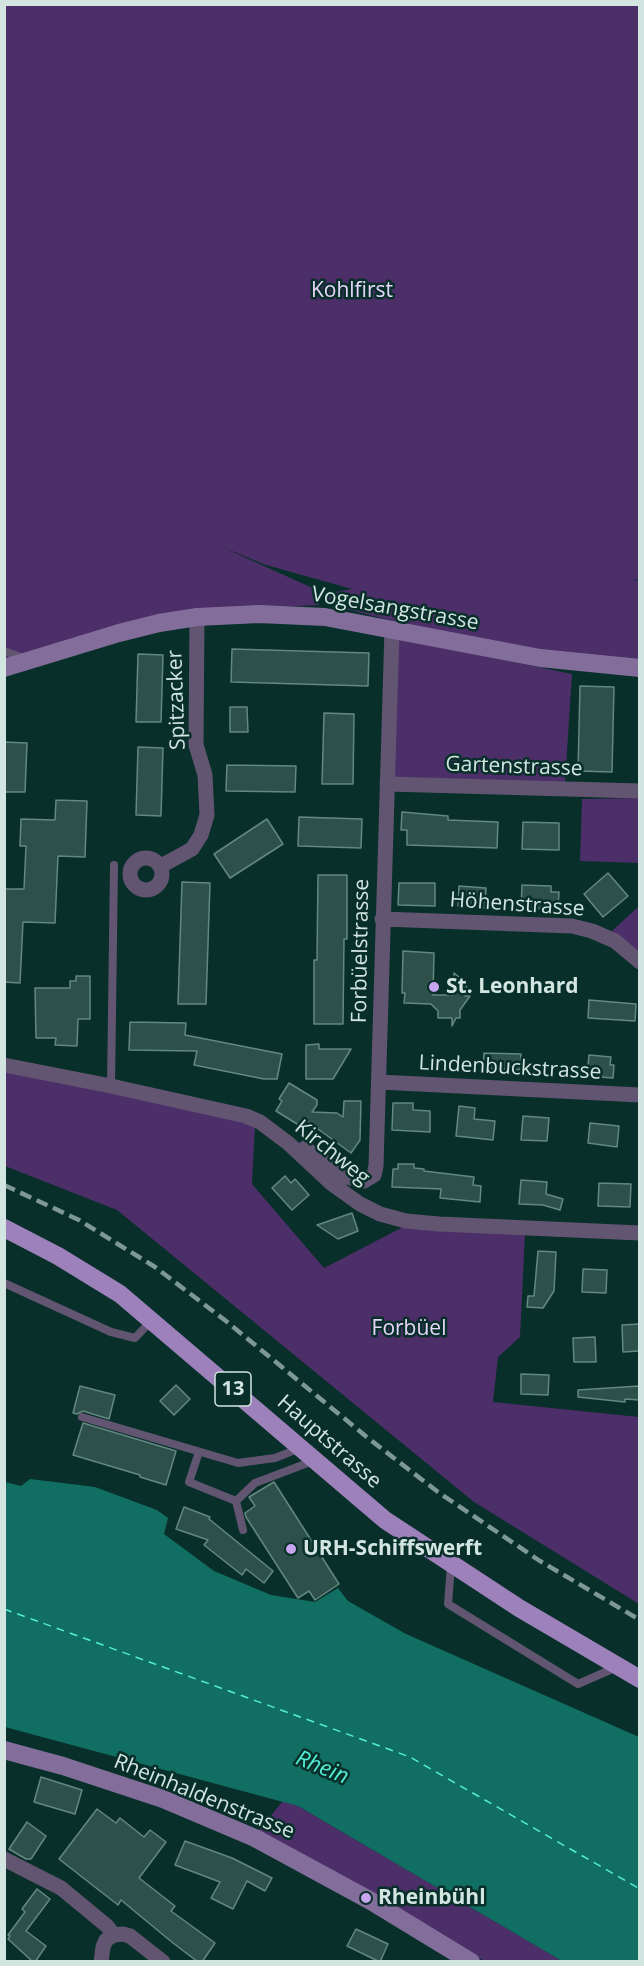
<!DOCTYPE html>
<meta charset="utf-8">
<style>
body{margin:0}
#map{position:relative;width:644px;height:1966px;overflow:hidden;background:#082f29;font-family:"Open Sans",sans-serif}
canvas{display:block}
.frame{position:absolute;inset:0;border:6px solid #d2e5e1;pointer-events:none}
</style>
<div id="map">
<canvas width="644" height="1966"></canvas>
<div class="frame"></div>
</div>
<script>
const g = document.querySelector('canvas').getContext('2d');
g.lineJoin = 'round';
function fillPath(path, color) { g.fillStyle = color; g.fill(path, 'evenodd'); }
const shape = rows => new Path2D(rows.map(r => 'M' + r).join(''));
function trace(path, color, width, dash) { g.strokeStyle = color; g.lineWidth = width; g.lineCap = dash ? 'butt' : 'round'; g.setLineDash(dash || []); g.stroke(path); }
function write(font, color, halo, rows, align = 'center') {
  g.font = font + ' "Open Sans",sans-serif'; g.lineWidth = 5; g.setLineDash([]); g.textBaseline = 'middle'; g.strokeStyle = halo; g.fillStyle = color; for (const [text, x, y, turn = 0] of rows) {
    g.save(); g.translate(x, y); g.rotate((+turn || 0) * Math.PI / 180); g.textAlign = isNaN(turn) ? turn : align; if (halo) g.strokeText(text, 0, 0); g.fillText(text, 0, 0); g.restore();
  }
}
const green = shape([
 [5,5,639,5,639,580,632,579,639,581,639,662,544,653,418,627,329,605,329,593,352,589,266,565,222,547,317,590,319,605,176,612,5,662],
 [397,638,572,674,565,782,394,777],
 [639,798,639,863,580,861,582,799],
 [639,906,639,954,612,931],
 [4,1069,255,1124,252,1184,324,1268,403,1227,525,1234,520,1337,498,1357,493,1402,639,1417,639,1604,474,1502,117,1210,5,1166],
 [283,1801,298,1806,562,1961,484,1961,350,1881,258,1831]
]);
const water = shape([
 [30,1479,95,1487,157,1510,168,1518,164,1534,214,1571,271,1595,315,1602,338,1588,348,1601,406,1634,639,1737,639,1961,562,1961,298,1806,5,1727,5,1482,21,1486]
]);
const ferry = shape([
 [4,1609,410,1757,640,1889]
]);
const building = shape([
 [232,649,369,653,368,686,231,682,232,649],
 [138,654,163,655,161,722,136,722,138,654],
 [580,686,614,687,612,772,578,771,580,686],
 [230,707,247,707,248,732,230,732,230,707],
 [324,713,354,714,353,784,322,784,324,713],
 [4,742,27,743,25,792,4,792,4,742],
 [138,747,163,748,161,816,136,815,138,747],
 [227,765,296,766,295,792,226,791,227,765],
 [56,800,87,801,85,857,58,856,55,923,23,922,20,983,4,982,4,889,24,889,26,846,20,846,21,819,55,820,56,800],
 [402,812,448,816,448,820,498,822,497,848,407,845,407,830,401,830,402,812],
 [299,817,362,819,361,848,298,846,299,817],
 [267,819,283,844,230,878,214,854,267,819],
 [523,822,559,823,559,850,522,849,523,822],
 [608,873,628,896,603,917,584,894,608,873],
 [318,875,347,875,347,939,344,939,343,1024,314,1024,314,960,317,960,318,875],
 [182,882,210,883,206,1004,178,1004,182,882],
 [399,883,435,883,435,906,398,905,399,883],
 [522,885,551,886,551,892,559,892,558,909,521,908,522,885],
 [459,886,486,888,485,908,458,906,459,886],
 [403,951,434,953,433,995,453,995,454,973,465,982,468,992,465,993,465,996,470,996,460,1010,460,1018,456,1018,452,1026,452,1018,438,1018,438,1011,431,1004,404,1003,405,993,402,993,403,951],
 [76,976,90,976,90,1019,78,1019,77,1046,55,1045,56,1038,36,1038,35,988,70,988,70,981,76,981,76,976],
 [589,1000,636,1004,635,1021,588,1018,589,1000],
 [130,1022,186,1023,185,1035,282,1054,277,1079,264,1079,194,1065,197,1051,129,1050,130,1022],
 [319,1044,319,1049,351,1049,333,1079,306,1079,306,1045,319,1044],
 [484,1053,521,1054,520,1070,483,1068,484,1053],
 [589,1055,611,1057,610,1065,614,1065,613,1078,587,1076,589,1055],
 [289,1083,317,1100,317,1105,312,1112,337,1113,343,1117,344,1101,361,1101,360,1140,351,1153,307,1121,302,1127,276,1111,282,1101,279,1099,289,1083],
 [393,1103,413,1103,413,1110,430,1111,430,1132,392,1130,393,1103],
 [459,1106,475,1108,474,1119,495,1121,493,1140,456,1136,459,1106],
 [523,1116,549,1118,547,1141,521,1140,523,1116],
 [590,1123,619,1126,617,1147,588,1143,590,1123],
 [398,1164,414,1164,414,1168,424,1169,424,1171,474,1177,473,1185,481,1186,480,1202,440,1198,441,1189,392,1187,393,1169,398,1169,398,1164],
 [285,1176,291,1183,295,1179,309,1195,292,1210,272,1188,285,1176],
 [521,1180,547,1182,546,1194,563,1199,560,1210,543,1205,519,1204,521,1180],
 [599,1183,631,1184,630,1207,598,1206,599,1183],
 [352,1213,358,1231,338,1239,317,1225,352,1213],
 [538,1251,556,1252,554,1291,543,1308,527,1307,528,1296,534,1296,538,1251],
 [583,1269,607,1270,606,1293,582,1292,583,1269],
 [639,1324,639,1351,623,1352,622,1325,639,1324],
 [595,1337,596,1362,574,1362,573,1338,595,1337],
 [521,1374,549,1375,548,1395,521,1394,521,1374],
 [176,1385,190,1399,174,1415,160,1401,176,1385],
 [80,1386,115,1395,109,1419,83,1411,77,1414,73,1413,80,1386],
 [639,1386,639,1400,625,1399,625,1402,578,1397,578,1390,639,1386],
 [83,1423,176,1451,166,1485,140,1477,140,1475,73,1455,83,1423],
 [274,1482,339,1584,315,1600,309,1591,298,1598,246,1517,245,1513,255,1506,249,1497,274,1482],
 [184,1507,210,1517,209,1519,273,1571,264,1583,246,1569,242,1575,204,1545,208,1540,176,1529,184,1507],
 [41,1777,82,1790,75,1814,34,1802,41,1777],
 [97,1809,116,1823,120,1818,144,1837,150,1830,166,1842,139,1878,175,1906,171,1911,215,1943,202,1962,198,1962,173,1943,121,1900,118,1905,59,1859,97,1809],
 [27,1822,46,1836,31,1859,26,1859,9,1849,27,1822],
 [185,1841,232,1858,272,1878,265,1891,247,1881,233,1909,211,1898,220,1882,175,1865,185,1841],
 [37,1889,50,1899,26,1931,46,1946,35,1962,33,1962,8,1939,10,1936,8,1935,25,1912,22,1909,37,1889],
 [356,1929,388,1944,380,1962,347,1946,356,1929]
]);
const lane = shape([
 [4,651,23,658],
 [111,1086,114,865],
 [4,1283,111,1332,135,1338,151,1321],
 [82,1417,238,1463,275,1458,300,1448],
 [199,1452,189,1482,236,1501],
 [243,1530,236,1501,255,1483,313,1461],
 [451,1565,448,1604,578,1684,617,1667]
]);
const street = shape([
 [387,784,640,791],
 '130 874a16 16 0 1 1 32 0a16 16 0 1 1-32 0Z',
 [161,866,192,849,201,835,207,815,205,775,196,745,197,617],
 [382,919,572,926,592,931,615,941,640,962],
 [4,1065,111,1086,246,1116,260,1122,288,1143,332,1184,360,1204,380,1214,406,1221,439,1224,640,1233],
 [379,1082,640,1095],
 [305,1148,346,1177,364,1181,374,1175,376,1166,392,629],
 [4,1859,61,1888,107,1926,114,1935],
 [101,1962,103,1947,106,1940,114,1935,123,1934,130,1936,163,1962]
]);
const secondary = shape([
 [4,668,119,633,159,623,197,617,259,614,325,617,540,658,640,668],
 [4,1750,63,1766,163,1799,255,1838,371,1901,471,1962]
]);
const primary = shape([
 [4,1228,58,1256,120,1294,385,1520,519,1608,640,1679]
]);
const rail = shape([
 [4,1185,79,1220,155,1267,226,1321,368,1438,438,1492,540,1561,640,1620]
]);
const markers = [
 [434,987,6,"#c8a6ef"],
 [291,1549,6,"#c8a6ef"],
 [366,1898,6,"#c8a6ef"]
];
const shields = [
 [233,1389,36]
];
const shieldNames = [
 ["13",233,1389]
];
const parkNames = [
 ["Kohlfirst",352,291],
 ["Forbüel",409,1329]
];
const streetNames = [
 ["Vogelsangstrasse",395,609,10],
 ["Spitzacker",177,700,-92],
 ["Gartenstrasse",514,767,2],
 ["Höhenstrasse",517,905,4],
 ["Forbüelstrasse",361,951,-89],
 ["Lindenbuckstrasse",510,1068,3],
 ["Kirchweg",332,1153,39],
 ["Hauptstrasse",329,1442,41],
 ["Rheinhaldenstrasse",204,1797,22]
];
const poiNames = [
 ["St. Leonhard",446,987],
 ["URH-Schiffswerft",303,1549],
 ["Rheinbühl",378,1898]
];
const waterNames = [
 ["Rhein",322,1768,22]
];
fillPath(green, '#4c2e68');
fillPath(water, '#116e62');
trace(ferry, '#52eed6', 1.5, [8, 6]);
fillPath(building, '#2d514a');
trace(building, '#638881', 1.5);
trace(lane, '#625571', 8);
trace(street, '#625571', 15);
trace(secondary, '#836e9b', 18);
trace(primary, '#9c81bb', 18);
trace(rail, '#7e9994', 4.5, [12, 6]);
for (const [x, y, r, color] of markers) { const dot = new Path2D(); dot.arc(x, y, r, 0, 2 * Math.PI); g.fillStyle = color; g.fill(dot); trace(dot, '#082f29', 2); }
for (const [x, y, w] of shields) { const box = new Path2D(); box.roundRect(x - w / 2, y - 17, w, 34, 4.5); g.fillStyle = '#082f29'; g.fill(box); trace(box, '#d2e5e1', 1.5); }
write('bold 20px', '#d2e5e1', null, shieldNames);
write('21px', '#e7d6fb', '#082f29', parkNames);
write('21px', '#d2e5e1', '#082f29', streetNames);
write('bold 21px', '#d2e5e1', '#082f29', poiNames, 'left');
write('italic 22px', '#52eed6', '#082f29', waterNames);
</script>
